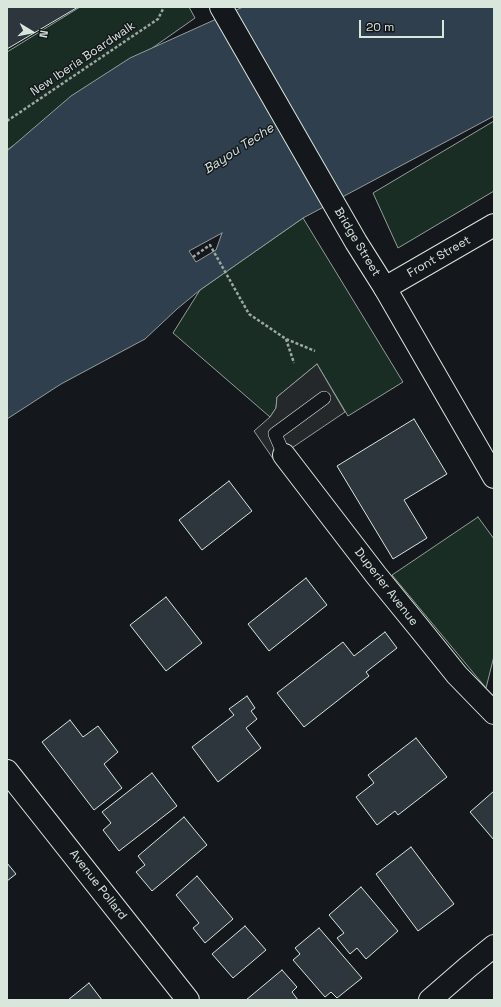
<!DOCTYPE html>
<style>
body{margin:0}
#map{position:relative;width:501px;height:1007px;overflow:hidden;background:#14181c;font-family:"Space Grotesk",sans-serif}
canvas{display:block}
.frame{position:absolute;inset:0;border:8px solid #d8e6dc;pointer-events:none}
.north{position:absolute;left:12px;top:12px;width:40px;height:40px;-webkit-text-stroke:3px #14181c;paint-order:stroke;rotate:100deg;font-size:11px;font-weight:700;line-height:16px;text-align:center;color:#d8e6dc}
.north::after{content:'';display:block;margin:auto;width:14px;height:18px;background:#d8e6dc;clip-path:polygon(50% 0,100% 100%,50% 72%,0 100%)}
.scale{position:absolute;left:359px;top:20px;width:85px;height:18px;box-sizing:border-box;border:2px solid #d8e6dc;border-top:0;padding-left:5px;font-size:12px;line-height:14px;white-space:nowrap;color:#d8e6dc;-webkit-text-stroke:3px #14181c;paint-order:stroke}
</style>
<div id="map">
<canvas width="501" height="1007"></canvas>
<div class="frame"></div>
<div class="north">N</div>
<div class="scale">20 m</div>
</div>
<script>
const g = document.querySelector('canvas').getContext('2d');
g.lineJoin = 'round';
function fillPath(path, color) { g.fillStyle = color; g.fill(path, 'evenodd'); }
const shape = rows => new Path2D(rows.map(r => 'M' + r).join(''));
function trace(path, color, width, dash) { g.strokeStyle = color; g.lineWidth = width; g.lineCap = dash ? 'butt' : 'round'; g.setLineDash(dash || []); g.stroke(path); }
function write(font, color, halo, rows, align = 'center') {
  g.font = font + ' "Space Grotesk",sans-serif'; g.lineWidth = 3; g.setLineDash([]); g.textBaseline = 'middle'; g.strokeStyle = halo; g.fillStyle = color; for (const [text, x, y, turn = 0] of rows) {
    g.save(); g.translate(x, y); g.rotate((+turn || 0) * Math.PI / 180); g.textAlign = isNaN(turn) ? turn : align; if (halo) g.strokeText(text, 0, 0); g.fillText(text, 0, 0); g.restore();
  }
}
const green = shape([
 [80,7,189,7,195,18,7,150,7,52,80,7],
 [494,121,494,191,398,248,373,193,494,121],
 [303,218,403,382,348,416,317,364,277,397,276,408,270,417,173,333,200,290,303,218],
 [478,517,494,539,494,656,486,688,392,575,478,517]
]);
const parking = shape([
 [317,364,345,412,274,460,254,431,270,417,276,408,277,397,317,364]
]);
const water = shape([
 [243,7,494,7,494,116,303,218,200,290,177,309,145,339,61,384,7,419,7,151,71,96,130,58,243,7]
]);
const pier = shape([
 [222,233,216,250,196,262,189,251,222,233]
]);
const building = shape([
 [7,7,78,7,7,49,7,7],
 [414,419,447,474,404,500,427,538,393,559,337,466,414,419],
 [229,481,252,511,202,550,179,520,229,481],
 [306,578,327,605,269,651,248,624,306,578],
 [166,597,202,643,166,671,130,625,166,597],
 [385,632,397,648,366,672,369,676,304,727,277,693,343,642,354,656,385,632],
 [247,696,255,708,251,711,257,719,246,728,261,748,218,782,192,747,234,715,229,709,247,696],
 [70,720,83,737,98,726,118,752,104,764,122,788,94,810,42,742,70,720],
 [416,738,447,777,398,815,395,811,377,825,356,797,374,783,368,775,416,738],
 [152,773,177,806,119,851,103,830,111,823,102,812,152,773],
 [494,791,494,840,470,812,494,791],
 [184,817,207,845,152,891,136,872,145,865,138,856,184,817],
 [411,847,454,904,418,931,376,874,411,847],
 [7,863,16,874,7,881,7,863],
 [197,876,233,919,205,943,193,928,199,923,176,895,197,876],
 [361,887,398,931,366,959,357,948,350,954,337,938,344,933,329,915,361,887],
 [245,926,266,950,233,978,212,954,245,926],
 [319,928,362,978,337,998,331,992,325,997,293,960,300,954,295,948,319,928],
 [282,970,297,987,292,992,298,1000,246,1000,282,970],
 [89,983,102,1000,68,1000,89,983]
]);
const path = shape([
 [7,121,158,19,164,7],
 [193,257,210,245,249,314,286,339,315,351],
 [286,339,294,363]
]);
const lane = shape([
 [284,455,275,434,324,398]
]);
const street = shape([
 [385,288,494,225],
 [284,455,376,575,420,629,457,675,494,713],
 [7,771,188,1000],
 [430,1000,468,967,494,946]
]);
const secondary = shape([
 [221,7,356,242,385,288,494,477]
]);
const streetNames = [
 ["New Iberia Boardwalk",83,59,-34],
 ["Bridge Street",357,242,59],
 ["Front Street",439,257,-30],
 ["Duperier Avenue",386,587,52],
 ["Avenue Pollard",98,885,52]
];
const waterNames = [
 ["Bayou Teche",239,149,-33]
];
fillPath(green, '#1a2d24');
trace(green, '#939e99', 1);
fillPath(parking, '#24282b');
trace(parking, '#939e99', 1);
fillPath(water, '#2f3f4d');
trace(water, '#939e99', 1);
fillPath(pier, '#14181c');
trace(pier, '#939e99', 1);
fillPath(building, '#2c363c');
trace(building, '#d8e6dc', 1);
trace(lane, '#d8e6dc', 14);
trace(street, '#d8e6dc', 24);
trace(secondary, '#d8e6dc', 24);
trace(path, '#9da8a2', 2.5, [3, 2]);
trace(lane, '#14181c', 13);
trace(street, '#14181c', 22);
trace(secondary, '#14181c', 22);
write('12px', '#d8e6dc', '#14181c', streetNames);
write('italic 13px', '#d8e6dc', '#14181c', waterNames);
</script>
